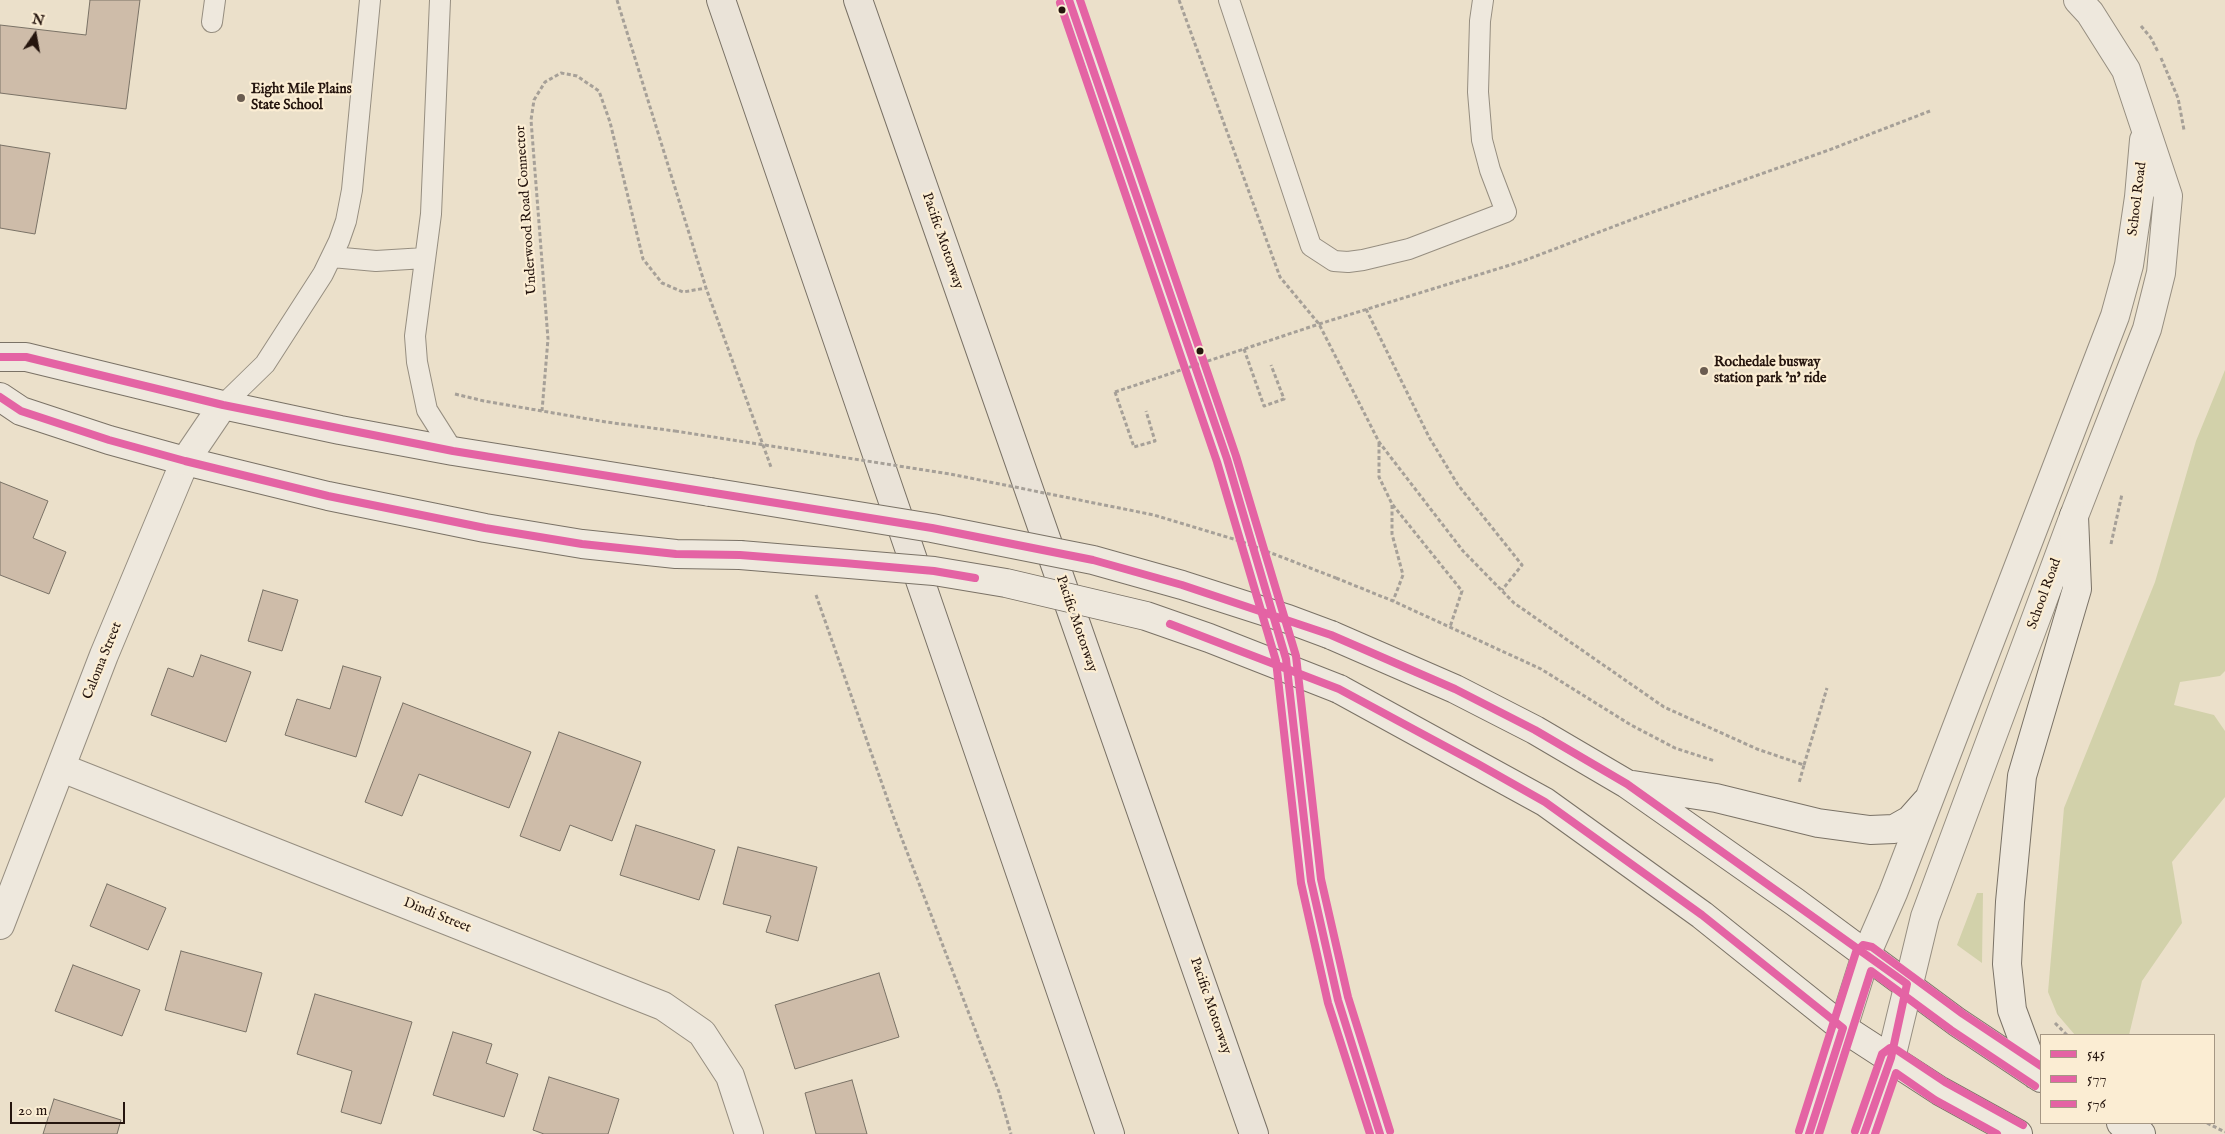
<!DOCTYPE html>
<style>
body{margin:0}
#map{position:relative;width:2225px;height:1134px;overflow:hidden;background:#ebe0ca;font-family:"IM FELL English",serif}
canvas{display:block}
.legend{position:absolute;left:2040px;top:1034px;width:175px;height:90px;box-sizing:border-box;background:#fbedd3;border:1px solid #a59784;margin:0;padding:6px 9px;list-style:none;font-size:15px;color:#25150e}
.legend li{display:flex;align-items:center;gap:10px;height:25px}
.legend b{width:25px;border:1px solid #a59784}
.north{position:absolute;left:10px;top:10px;width:50px;height:50px;-webkit-text-stroke:4px #fbedd3;paint-order:stroke;rotate:12deg;font-size:14px;font-weight:700;line-height:20px;text-align:center;color:#25150e}
.north::after{content:'';display:block;margin:auto;width:18px;height:22px;background:#25150e;clip-path:polygon(50% 0,100% 100%,50% 72%,0 100%)}
.scale{position:absolute;left:10px;top:1102px;width:115px;height:22px;box-sizing:border-box;border:2px solid #25150e;border-top:0;padding-left:6px;font-size:15px;line-height:18px;white-space:nowrap;color:#25150e;-webkit-text-stroke:4px #fbedd3;paint-order:stroke}
</style>
<div id="map">
<canvas width="2225" height="1134"></canvas>
<ul class="legend">
<li><b style="height:6px;background:#e463a4"></b>545</li>
<li><b style="height:6px;background:#e463a4"></b>577</li>
<li><b style="height:6px;background:#e463a4"></b>576</li>
</ul>
<div class="north">N</div>
<div class="scale">20 m</div>
</div>
<script>
const g = document.querySelector('canvas').getContext('2d');
g.lineJoin = 'round';
function fillPath(path, color) { g.fillStyle = color; g.fill(path, 'evenodd'); }
const shape = rows => new Path2D(rows.map(r => 'M' + r).join(''));
function trace(path, color, width, dash) { g.strokeStyle = color; g.lineWidth = width; g.lineCap = dash ? 'butt' : 'round'; g.setLineDash(dash || []); g.stroke(path); }
function write(font, color, halo, rows, align = 'center') {
  g.font = font + ' "IM FELL English",serif'; g.lineWidth = 4.5; g.setLineDash([]); g.textBaseline = 'middle'; g.strokeStyle = halo; g.fillStyle = color; for (const [text, x, y, turn = 0] of rows) {
    g.save(); g.translate(x, y); g.rotate((+turn || 0) * Math.PI / 180); g.textAlign = isNaN(turn) ? turn : align; if (halo) g.strokeText(text, 0, 0); g.fillText(text, 0, 0); g.restore();
  }
}
const green = shape([
 [2225,370,2225,671,2220,676,2180,682,2174,705,2214,715,2225,731,2225,797,2172,862,2182,923,2142,981,2129,1035,2075,1035,2057,1014,2048,992,2064,808,2155,582,2196,441],
 [1977,893,1983,893,1982,963,1957,945]
]);
const building = shape([
 [90,0,140,0,126,109,0,93,0,25,86,35,90,0],
 [0,145,50,153,35,234,0,228,0,145],
 [0,482,48,501,33,538,66,552,49,594,0,575,0,482],
 [263,590,298,600,282,651,248,641,263,590],
 [201,655,251,672,226,742,151,715,168,668,193,677,201,655],
 [343,666,381,677,356,757,285,735,297,699,330,709,343,666],
 [403,703,531,752,509,808,419,774,402,816,365,802,403,703],
 [559,732,641,762,612,841,570,825,560,851,520,836,559,732],
 [636,825,715,850,699,900,620,875,636,825],
 [738,847,817,867,798,941,766,932,771,916,723,904,738,847],
 [107,884,166,908,148,950,90,926,107,884],
 [181,951,262,973,246,1032,165,1010,181,951],
 [73,965,140,990,122,1036,55,1011,73,965],
 [879,973,899,1037,795,1069,775,1005,879,973],
 [315,994,412,1022,381,1124,341,1112,352,1071,297,1054,315,994],
 [453,1032,492,1044,486,1063,518,1074,504,1117,433,1095,453,1032],
 [549,1077,619,1099,608,1134,544,1134,533,1130,549,1077],
 [852,1080,867,1134,816,1134,805,1093,852,1080],
 [54,1099,121,1120,117,1134,43,1134,54,1099]
]);
const path = shape([
 [617,0,706,288,771,467],
 [1179,0,1280,277,1319,324,1379,442,1463,551,1514,603,1664,707,1757,749,1804,765,1799,783],
 [2141,26,2151,38,2158,52],
 [2161,58,2178,98,2184,130],
 [1366,309,1429,437,1458,485,1522,565,1502,590],
 [1319,324,1523,261,1636,218,1829,150,1930,111],
 [1244,349,1264,406,1284,399,1271,365],
 [1115,392,1134,447,1155,441,1146,411],
 [455,394,484,401,606,422,675,431],
 [542,411,548,339,531,120,534,100,545,82,561,73,577,76,599,91,610,122,643,259,662,283,683,292,706,288],
 [1379,443,1379,477,1392,504,1462,591,1450,627],
 [1392,505,1392,534,1403,575,1393,601],
 [2111,544,2122,494],
 [1336,578,1393,601,1541,669,1631,725,1675,748,1715,761],
 [816,595,894,818,999,1092,1011,1134],
 [1804,765,1827,688],
 [2055,1023,2067,1035],
 [2207,1123,2225,1132]
]);
const service = shape([
 [440,0,431,214,415,336,417,362,427,410,453,451],
 [1069,0,1227,459,1286,659,1311,881,1338,1000,1380,1134],
 [1229,0,1311,246,1334,261,1348,262,1363,260,1409,249,1506,212,1490,170,1482,140,1478,92,1480,21,1483,0],
 [212,22,215,0],
 [332,257,376,261,425,258],
 [223,405,265,364,323,274,339,241,346,221,352,190,370,0],
 [1809,1134,1843,1028],
 [1864,1134,1891,1058]
]);
const minor = shape([
 [62,768,663,1006,702,1033,730,1076,749,1134],
 [0,925,104,655,185,461,223,405],
 [1843,1028,1866,955,1893,893,2115,316,2129,265,2139,197,2144,140],
 [1891,1058,1925,917,2074,516,2147,329,2161,273,2168,196,2126,70,2090,13,2078,0]
]);
const secondary = shape([
 [0,357,26,357,223,405,340,430,453,451,710,492],
 [0,397,21,411,109,440,185,461,328,496,485,528,582,544,676,554,740,555],
 [1331,635,1455,689,1535,730,1627,784,1795,902,1957,1022,2041,1078],
 [1339,689,1545,802,1702,915,1843,1028,1940,1091,2018,1134],
 [1633,785,1716,798,1818,823,1870,830,1894,829,1910,820,1926,802],
 [2036,1075,2012,1010,2007,964,2010,902,2022,776,2077,589,2074,516],
 [2121,1123,2141,1134]
]);
const motorway = shape([
 [721,0,1110,1134],
 [858,0,1254,1134]
]);
const pathBridge = shape([
 [1115,392,1319,324],
 [675,431,950,474,1154,515,1240,541,1336,578]
]);
const secondaryBridge = shape([
 [710,492,932,528,1093,560,1182,585,1288,619,1331,635],
 [740,555,934,571,1006,583,1146,616,1209,638,1339,689]
]);
const bus1 = shape([
 [1069,0,1227,459,1286,659,1311,881,1338,1000,1380,1134],
 [0,357,26,357,223,405,453,451,932,528,1093,560,1182,585,1331,635,1455,689,1535,730,1627,784,1907,984,1891,1058,1864,1134],
 [0,397,21,411,109,440,185,461,328,496,485,528,582,544,676,554,740,555,844,563,934,571,975,578],
 [1170,624,1339,689,1478,764,1545,802,1702,915,1843,1028,1809,1134]
]);
const bus2 = shape([
 [1060,3,1217,462,1276,661,1301,883,1328,1003,1370,1134],
 [1819,1134,1871,971,1951,1030,2035,1086],
 [1875,1134,1896,1073,1935,1100,1997,1134]
]);
const bus3 = shape([
 [1080,0,1236,456,1296,656,1321,879,1348,997,1390,1131],
 [1799,1131,1856,952,1863,945,1872,947,1963,1014,2041,1066],
 [1855,1131,1882,1054,1890,1048,1897,1050,1945,1082,2023,1125]
]);
const markers = [
 [1062,10,4.5,"#25150e"],
 [241,98,5,"#6a5c50"],
 [1200,351,4.5,"#25150e"],
 [1704,371,5,"#6a5c50"]
];
const poiNames = [
 ["Eight Mile Plains",251,90],
 ["State School",251,106],
 ["Rochedale busway",1714,363],
 ["station park 'n' ride",1714,379]
];
const streetNames = [
 ["School Road",2138,199,-83],
 ["Underwood Road Connector",527,210,-94],
 ["Pacific Motorway",942,241,71],
 ["School Road",2045,594,-70],
 ["Pacific Motorway",1076,624,71],
 ["Caloma Street",103,661,-68],
 ["Dindi Street",437,916,22],
 ["Pacific Motorway",1210,1006,71]
];
fillPath(green, '#d2d1aa');
fillPath(building, '#cebca9');
trace(building, '#7a7266', 1);
trace(service, '#968e80', 22);
trace(minor, '#968e80', 30);
trace(secondary, '#7a7266', 30);
trace(motorway, '#7a7266', 30);
trace(path, '#a6a098', 3, [4, 2.5]);
trace(service, '#eee8dd', 20);
trace(minor, '#eee8dd', 28);
trace(secondary, '#eee8dd', 28);
trace(motorway, '#eae3d8', 28);
trace(secondaryBridge, '#7a7266', 30, []);
trace(pathBridge, '#a6a098', 3, [4, 2.5]);
trace(secondaryBridge, '#eee8dd', 28);
trace(bus1, '#e463a4', 8);
trace(bus2, '#e463a4', 8);
trace(bus3, '#e463a4', 8);
for (const [x, y, r, color] of markers) { const dot = new Path2D(); dot.arc(x, y, r, 0, 2 * Math.PI); g.fillStyle = color; g.fill(dot); trace(dot, '#fbedd3', 2); }
write('bold 14px', '#25150e', '#fbedd3', poiNames, 'left');
write('14px', '#25150e', '#fbedd3', streetNames);
</script>
